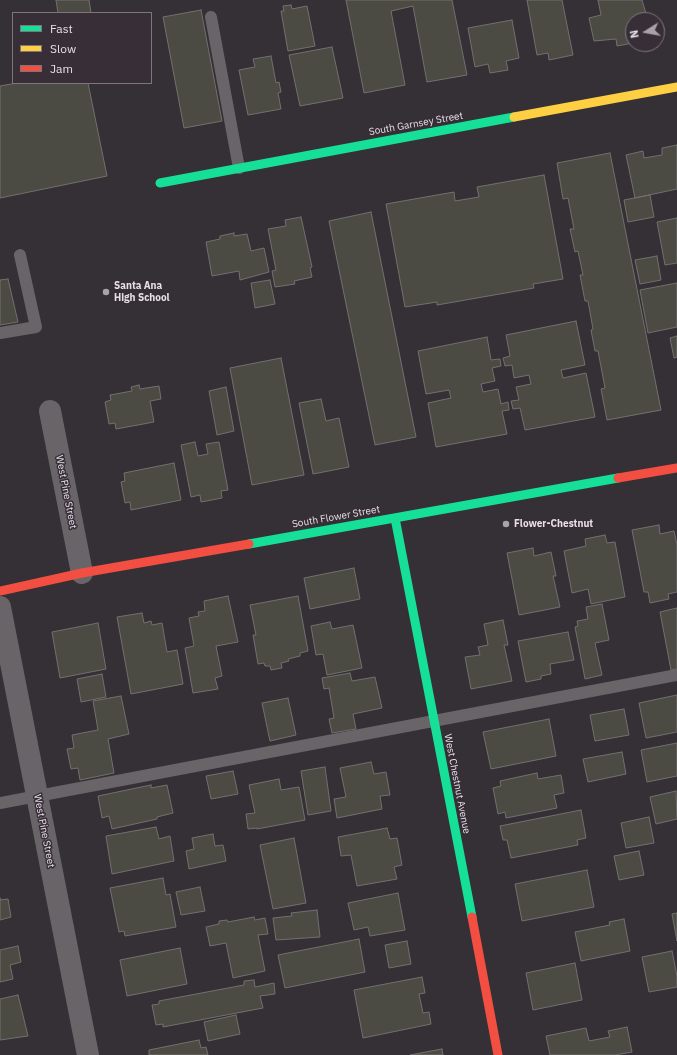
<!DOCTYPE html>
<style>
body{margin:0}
#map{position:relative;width:677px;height:1055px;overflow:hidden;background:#353035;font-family:"IBM Plex Sans",sans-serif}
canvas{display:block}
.legend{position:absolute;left:12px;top:12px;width:140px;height:72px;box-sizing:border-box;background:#372e37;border:1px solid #7d767d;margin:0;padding:5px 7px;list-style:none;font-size:12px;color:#e7e1e7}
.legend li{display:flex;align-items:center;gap:8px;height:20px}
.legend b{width:20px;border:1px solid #7d767d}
.north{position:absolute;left:625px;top:12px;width:40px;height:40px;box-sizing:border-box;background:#372e37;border:1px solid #7d767d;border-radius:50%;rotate:259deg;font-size:11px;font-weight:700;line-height:16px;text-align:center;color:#e7e1e7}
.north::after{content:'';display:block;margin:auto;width:14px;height:18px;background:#a9a3a9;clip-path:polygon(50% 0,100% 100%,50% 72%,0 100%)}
</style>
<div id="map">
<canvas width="677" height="1055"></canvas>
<ul class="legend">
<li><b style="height:5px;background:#16e098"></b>Fast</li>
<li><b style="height:5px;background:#ffcf43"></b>Slow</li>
<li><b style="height:5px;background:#f24e42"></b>Jam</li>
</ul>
<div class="north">N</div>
</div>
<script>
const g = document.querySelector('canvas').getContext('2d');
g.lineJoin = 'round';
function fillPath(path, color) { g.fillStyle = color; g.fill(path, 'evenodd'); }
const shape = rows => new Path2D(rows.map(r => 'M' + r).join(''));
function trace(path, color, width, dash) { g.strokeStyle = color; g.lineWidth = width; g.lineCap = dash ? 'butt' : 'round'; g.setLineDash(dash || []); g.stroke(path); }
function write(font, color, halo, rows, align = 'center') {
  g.font = font + ' "IBM Plex Sans",sans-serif'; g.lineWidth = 3; g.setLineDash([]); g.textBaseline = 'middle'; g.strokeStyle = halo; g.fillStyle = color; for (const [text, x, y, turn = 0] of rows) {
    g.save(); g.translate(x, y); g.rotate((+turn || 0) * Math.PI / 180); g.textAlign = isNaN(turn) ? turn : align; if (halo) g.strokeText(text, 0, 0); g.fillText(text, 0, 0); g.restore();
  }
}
const building = shape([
 [56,0,89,0,91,13,58,13,56,0],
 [346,0,452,0,467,75,427,82,413,6,391,11,405,85,364,93,346,0],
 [527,0,562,0,573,55,549,60,548,53,537,55,527,0],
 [598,0,642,0,647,17,645,17,646,20,633,20,633,43,617,46,616,39,594,41,589,18,601,15,598,0],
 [291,5,292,9,307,6,315,46,288,51,281,11,284,11,283,6,291,5],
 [201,10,222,121,184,128,163,17,201,10],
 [512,20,519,58,506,61,508,70,490,73,488,64,475,67,468,28,512,20],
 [332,47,343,98,300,106,289,55,332,47],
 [271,56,276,83,279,82,281,92,278,93,281,109,248,115,239,70,255,67,253,59,271,56],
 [17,83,88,83,107,176,0,198,0,86,17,83],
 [677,145,677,189,635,198,626,155,643,151,644,158,662,155,662,148,677,145],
 [610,153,661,410,607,420,601,389,605,388,598,351,595,351,591,330,593,329,588,301,585,301,580,275,583,275,578,251,575,252,570,229,574,229,568,198,563,199,557,163,610,153],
 [544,175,563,279,533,284,534,288,437,305,437,302,405,307,386,204,454,192,455,201,479,197,477,187,544,175],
 [650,195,654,217,628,222,624,200,650,195],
 [371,212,416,437,375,445,329,221,371,212],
 [301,217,312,267,310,268,312,277,294,281,295,284,275,287,272,271,276,270,268,229,286,226,285,220,301,217],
 [677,218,677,263,665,265,657,222,677,218],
 [234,233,234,236,247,234,251,251,264,248,269,272,240,280,239,271,212,276,206,242,220,239,220,236,234,233],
 [657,256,661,280,640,284,635,260,657,256],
 [8,279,18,322,0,325,0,280,8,279],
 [270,280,275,304,255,308,251,283,270,280],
 [677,283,677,327,648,333,640,290,677,283],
 [576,321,585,365,561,370,563,378,586,373,595,417,525,430,520,408,513,409,511,401,519,400,516,387,531,384,529,375,514,378,512,365,505,366,503,358,510,356,506,335,576,321],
 [677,336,677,357,674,358,670,338,677,336],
 [487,337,491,360,500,359,501,366,492,368,495,381,481,384,483,392,498,389,501,404,508,402,509,410,502,411,507,434,436,447,428,403,451,398,449,390,426,394,418,351,487,337],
 [281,358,304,475,252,485,230,368,281,358],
 [139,385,140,389,159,386,161,399,150,401,154,422,116,429,115,423,109,424,105,402,111,400,110,395,132,391,131,387,139,385],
 [226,387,234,431,217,435,209,391,226,387],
 [321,399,326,421,339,418,349,467,313,474,299,403,321,399],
 [195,442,198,456,208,454,206,444,219,442,228,490,221,491,222,498,201,502,200,495,191,497,181,445,195,442],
 [174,463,181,500,131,510,130,502,125,503,121,482,125,481,124,473,174,463],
 [659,525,660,534,674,531,677,545,677,592,668,594,669,599,650,603,648,592,644,592,632,530,659,525],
 [605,535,607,543,615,542,625,597,591,604,588,589,572,593,564,551,586,546,585,539,605,535],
 [533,548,534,556,551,552,556,576,553,576,560,607,519,615,507,553,533,548],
 [354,568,360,599,310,609,304,578,354,568],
 [228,596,238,642,216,646,222,676,215,678,218,689,193,693,185,648,194,646,189,618,199,616,198,612,205,611,204,601,228,596],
 [298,596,308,651,300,653,300,656,288,659,289,661,281,663,282,668,271,670,270,666,265,666,264,663,258,664,253,635,256,635,250,605,298,596],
 [602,604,609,640,595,643,602,675,585,679,575,627,578,626,577,621,588,619,586,607,602,604],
 [677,608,677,669,671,670,660,612,677,608],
 [142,613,144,623,151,621,152,625,162,623,167,652,177,650,183,684,131,694,117,617,142,613],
 [503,620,508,645,504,645,512,681,471,689,465,657,480,655,478,647,488,645,484,624,503,620],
 [330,622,332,629,353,625,362,668,327,675,323,654,316,655,311,626,330,622],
 [98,623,106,669,60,678,52,632,98,623],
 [568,632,574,660,550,664,551,674,541,676,541,679,526,682,518,641,568,632],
 [350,673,352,681,375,677,382,708,353,714,356,729,332,733,329,719,334,718,329,688,324,689,322,678,350,673],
 [102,674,106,697,81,702,77,679,102,674],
 [677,695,677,732,646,738,639,703,677,695],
 [121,696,129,734,108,739,114,773,80,780,78,768,71,769,67,749,74,748,72,735,98,730,93,701,121,696],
 [288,698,296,735,270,741,262,703,288,698],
 [624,709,629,735,595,741,590,715,624,709],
 [549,719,556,756,491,769,483,732,549,719],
 [677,743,677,776,647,782,641,750,677,743],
 [622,752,626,774,588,782,583,759,622,752],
 [371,762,374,774,386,772,390,795,380,796,382,809,337,818,334,799,346,797,340,768,371,762],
 [325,767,331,811,308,815,301,771,325,767],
 [233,771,238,794,211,799,206,776,233,771],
 [537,773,538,779,561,775,564,793,554,795,557,808,506,818,505,812,498,814,493,788,501,786,500,781,537,773],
 [279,779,281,790,299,787,305,820,257,829,257,828,248,829,246,814,255,813,249,785,279,779],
 [151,785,151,788,167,785,173,813,157,817,157,819,112,829,109,816,102,818,98,796,151,785],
 [676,791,677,819,656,824,650,797,676,791],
 [581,810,586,838,577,840,578,845,511,858,507,840,503,840,500,826,581,810],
 [649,817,654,843,626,848,621,823,649,817],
 [156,827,159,839,170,836,174,861,112,874,106,836,156,827],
 [387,828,390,839,397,838,402,865,394,867,397,879,357,886,351,855,341,856,338,837,387,828],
 [213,834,215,846,223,845,226,861,189,869,186,851,194,849,192,838,213,834],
 [294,838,306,903,273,909,260,845,294,838],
 [639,851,644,875,619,880,614,856,639,851],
 [587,870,594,907,522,921,515,884,587,870],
 [163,878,166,895,170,894,176,927,125,936,124,931,119,932,110,888,163,878],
 [200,887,205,911,181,915,176,892,200,887],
 [398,893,405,930,370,936,368,927,354,930,348,903,398,893],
 [0,898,0,900,8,899,11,917,0,920,0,898],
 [317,910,320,937,276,940,273,918,292,916,291,913,317,910],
 [677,913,677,941,672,914,677,913],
 [254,917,255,920,265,918,268,934,258,935,265,971,233,978,226,943,210,946,206,927,219,924,219,921,227,920,228,922,254,917],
 [624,919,630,951,581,961,575,932,610,925,609,922,624,919],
 [359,939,365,972,285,988,278,955,359,939],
 [407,941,411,964,389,968,385,945,407,941],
 [18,946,21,962,10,965,13,979,0,982,0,950,18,946],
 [180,948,187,984,127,996,120,960,180,948],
 [672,951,677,976,677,987,649,992,642,957,672,951],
 [575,963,582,1000,533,1010,526,973,575,963],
 [422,977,425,993,419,994,423,1013,429,1012,431,1024,363,1038,354,990,422,977],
 [254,980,255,987,274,983,275,994,260,996,263,1008,163,1027,163,1024,156,1025,152,1005,159,1004,159,1001,244,985,244,981,254,980],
 [18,995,28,1036,0,1040,0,999,18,995],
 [236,1015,240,1034,208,1041,204,1022,236,1015],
 [627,1027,632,1052,615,1055,550,1055,546,1036,586,1028,589,1041,610,1037,608,1031,627,1027],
 [199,1040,201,1048,206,1047,208,1055,149,1055,149,1050,199,1040],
 [442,1049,443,1055,410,1055,442,1049]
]);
const lane = shape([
 [211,17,239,168],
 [0,333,36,327,20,255],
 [0,803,677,675]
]);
const street = shape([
 [50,411,82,573],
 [0,607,88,1055]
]);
const fast = shape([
 [160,183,514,117],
 [395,518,472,917],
 [249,544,618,478]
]);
const slow = shape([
 [514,117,677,87]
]);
const jam = shape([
 [618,478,677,468],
 [0,591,82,573,249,544],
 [472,917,498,1055]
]);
const markers = [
 [106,292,4,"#a9a3a9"],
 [506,524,4,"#a9a3a9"]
];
const streetNames = [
 ["South Garnsey Street",416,124,-10],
 ["West Pine Street",66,492,79],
 ["South Flower Street",336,517,-10],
 ["West Chestnut Avenue",457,784,79],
 ["West Pine Street",44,831,79]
];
const poiNames = [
 ["Santa Ana",114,286],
 ["High School",114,298],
 ["Flower-Chestnut",514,524]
];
fillPath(building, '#4b4b43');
trace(building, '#72706f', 1);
trace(lane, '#686468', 12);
trace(street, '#686468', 22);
trace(fast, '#16e098', 9);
trace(slow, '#ffcf43', 9);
trace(jam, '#f24e42', 9);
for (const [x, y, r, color] of markers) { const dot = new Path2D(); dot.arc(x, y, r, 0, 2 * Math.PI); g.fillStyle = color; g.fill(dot); trace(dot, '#372e37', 1.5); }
write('10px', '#e7e1e7', '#372e37', streetNames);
write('bold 10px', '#e7e1e7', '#372e37', poiNames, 'left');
</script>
